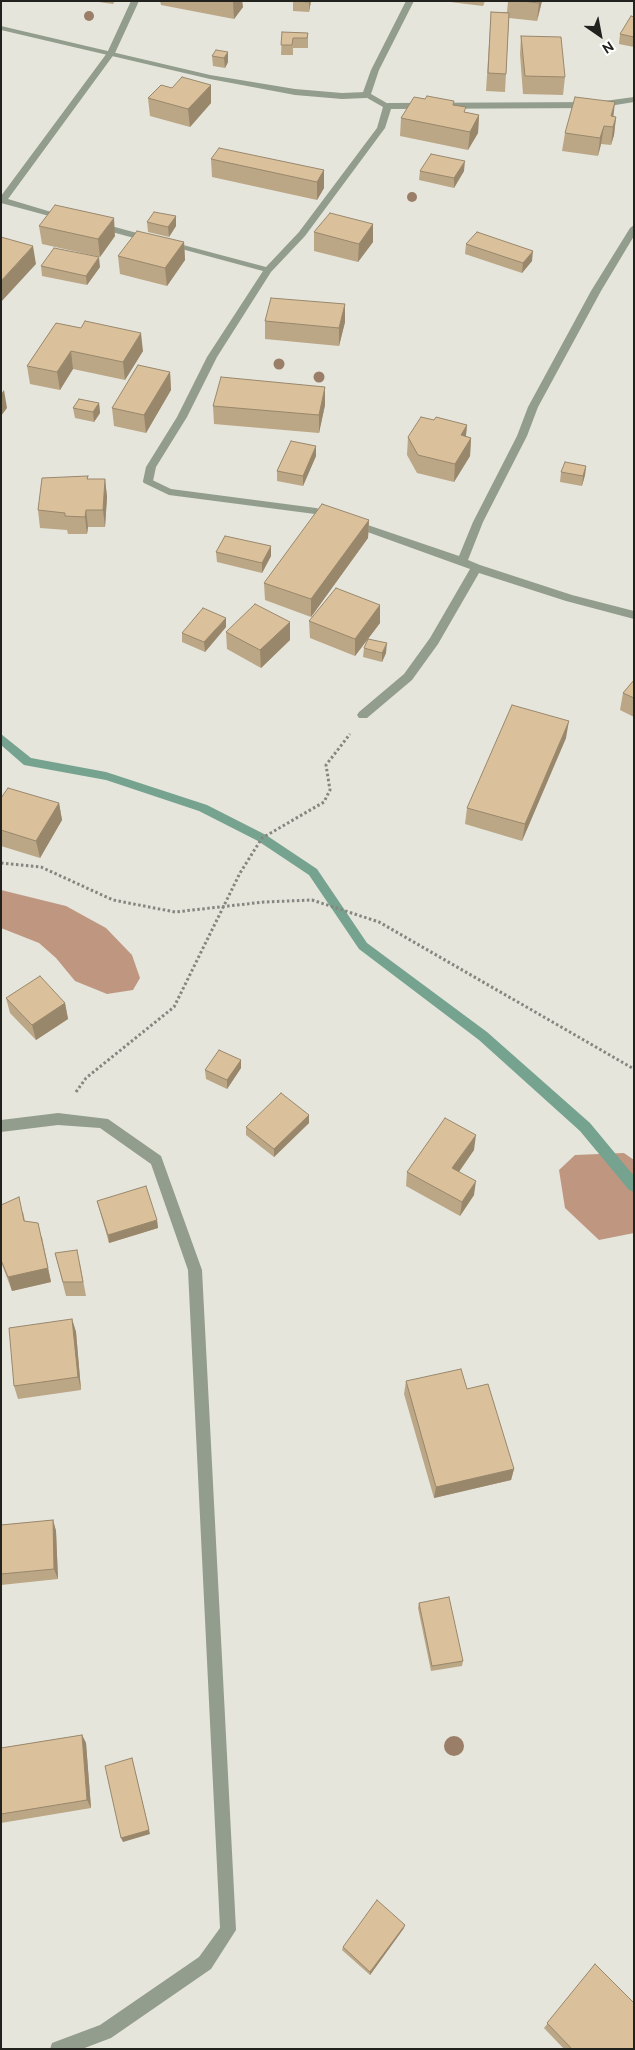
<!DOCTYPE html>
<style>
body{margin:0}
#map{position:relative;width:635px;height:2050px;overflow:hidden;background:#e5e5dc;font-family:Ubuntu,sans-serif}
canvas{display:block}
.frame{position:absolute;inset:0;border:2px solid #21211e;pointer-events:none}
.north{position:absolute;left:575px;top:10px;width:50px;height:50px;-webkit-text-stroke:4px #fffffe;paint-order:stroke;rotate:147deg;font-size:14px;font-weight:700;line-height:20px;text-align:center;color:#21211e}
.north::after{content:'';display:block;margin:auto;width:18px;height:22px;background:#21211e;clip-path:polygon(50% 0,100% 100%,50% 72%,0 100%)}
</style>
<div id="map">
<canvas width="635" height="2050"></canvas>
<div class="frame"></div>
<div class="north">N</div>
</div>
<script>
const g = document.querySelector('canvas').getContext('2d');
g.lineJoin = 'round';
function fillPath(path, color) { g.fillStyle = color; g.fill(path, 'evenodd'); }
const shape = rows => new Path2D(rows.map(r => 'M' + r).join(''));
function trace(path, color, width, dash) { g.strokeStyle = color; g.lineWidth = width; g.lineCap = dash ? 'butt' : 'round'; g.setLineDash(dash || []); g.stroke(path); }
const forest = shape([
 [1,890,66,906,106,928,132,955,140,978,133,990,107,994,75,981,56,958,39,943,1,928],
 [624,1153,634,1160,634,1233,599,1240,565,1208,559,1170,575,1155]
]);
const stream = shape([
 [1,734,31,758,106,772,207,805,266,835,317,869,367,943,487,1032,590,1123,634,1176,634,1192,629,1190,580,1131,479,1040,359,949,309,875,258,841,199,811,106,780,24,765,1,745,1,734]
]);
const path = shape([
 [1,863,41,867,113,900,175,912,264,902,312,900,379,922,634,1069],
 [76,1092,86,1078,174,1007,240,873,262,838,324,802,330,790,326,765,350,734]
]);
const service = shape([
 [1,26,210,75,295,89,342,93,366,92,370,95,366,98,342,99,295,95,210,79,1,30,1,26],
 [634,97,634,102,597,108,388,109,384,106,388,103,597,102,634,97],
 [634,225,634,236,601,291,538,407,527,436,483,522,468,560,480,565,572,595,634,611,634,619,566,601,479,573,438,644,412,680,367,718,359,718,357,715,359,712,404,674,430,638,470,569,348,525,347,523,348,521,356,521,459,556,473,522,517,436,528,407,591,291,630,228,634,225],
 [148,478,171,489,316,508,337,515,338,517,333,520,315,514,169,495,144,483,143,481,148,478],
 [58,1113,108,1119,161,1156,202,1270,236,1930,211,1969,111,2038,82,2049,50,2049,52,2043,100,2025,199,1957,220,1928,188,1270,151,1164,100,1128,58,1125,1,1132,1,1120,58,1113]
]);
const minor = shape([
 [131,1,139,1,115,53,8,199,68,217,64,220,1,203,1,196,107,53,131,1],
 [406,1,414,1,379,70,371,94,392,106,385,128,305,236,271,272,217,357,187,417,156,467,153,481,152,483,144,483,143,481,146,467,177,417,207,357,263,271,163,244,168,241,266,267,299,232,377,128,383,107,362,95,371,70,406,1],
 [100,223,152,237,154,239,149,242,97,228,97,224,100,223]
]);
const trees = [
 [89,16,5],
 [412,197,5],
 [279,364,5.5],
 [319,377,5.5],
 [454,1746,10]
];
const wall = shape([
 [92,1,115,1,113,4],
 [160,1,242,1,243,7,234,19,161,5],
 [293,1,311,1,309,12,293,11],
 [442,1,485,1,483,6],
 [508,1,542,1,537,21,509,18,505,92,486,91,491,12,507,12],
 [634,17,634,47,619,44,620,34],
 [282,32,308,33,308,48,293,48,293,55,281,55],
 [521,36,565,77,563,95,523,94,520,54],
 [228,52,228,62,225,68,213,66,212,56],
 [211,85,211,103,190,127,150,116,148,98,172,88],
 [454,105,466,113,479,115,478,133,468,150,400,136,401,118],
 [613,116,616,117,614,135,611,145,601,144,598,156,562,151,565,133],
 [211,159,324,170,324,188,317,200,212,177],
 [420,171,464,171,454,188,419,180],
 [147,222,176,226,169,237,148,232],
 [373,224,373,242,358,262,314,251,314,232],
 [39,226,115,236,100,257,42,244],
 [184,242,185,260,167,286,120,274,118,256],
 [466,244,532,261,522,273,465,254],
 [41,266,100,267,87,285,42,276],
 [345,304,345,322,339,346,265,339,265,321],
 [56,323,143,351,125,380,73,369,60,390,30,384,27,366],
 [170,372,171,390,146,433,114,426,112,408],
 [99,403,100,413,94,422,75,418,73,408],
 [325,405,319,433,214,424,213,406],
 [434,420,467,425,466,436,471,438,470,456,454,482,417,473,407,455,408,437],
 [316,456,303,486,277,481,277,471],
 [586,466,585,475,582,486,560,482,561,472],
 [88,476,88,479,105,479,107,497,105,527,88,527,87,534,68,534,67,530,40,528,38,510],
 [369,520,368,538,311,617,265,600,264,583],
 [216,552,271,556,262,573,217,562],
 [380,605,380,623,355,656,310,638,309,621],
 [290,622,290,640,261,668,227,649,226,632],
 [226,627,205,652,182,642,182,633],
 [364,648,386,653,382,662,363,657],
 [634,680,634,717,620,710,623,693],
 [566,738,522,841,465,824,467,808],
 [1,798,59,803,62,820,40,858,1,846],
 [6,998,65,1003,68,1019,36,1040,10,1013],
 [241,1060,241,1068,227,1089,206,1079,205,1070],
 [309,1123,274,1157,246,1135,246,1127],
 [474,1150,459,1172,474,1195,460,1216,406,1186,407,1172],
 [97,1201,157,1220,158,1228,109,1243],
 [1,1205,23,1212,25,1221,42,1237,51,1282,12,1291,1,1262],
 [55,1253,80,1264,86,1296,66,1296],
 [72,1319,76,1332,81,1390,18,1399,14,1386],
 [406,1381,467,1389,514,1469,511,1480,434,1498,404,1394],
 [53,1520,56,1531,58,1579,1,1585,1,1525],
 [419,1603,463,1661,462,1666,431,1671,418,1608],
 [82,1735,86,1743,91,1808,1,1823,1,1748],
 [404,1928,370,1975,342,1950,343,1947],
 [595,1964,634,2049,564,2049,544,2028]
]);
const shadedWall = shape([
 [233,1,242,1,243,7,234,19],
 [310,1,311,1,309,12,309,2],
 [539,1,542,1,537,21,539,3],
 [228,52,228,62,225,68,224,58],
 [211,85,211,103,190,127,188,109],
 [615,102,613,120,611,116],
 [479,115,478,133,468,150,470,132],
 [616,117,614,135,611,145,613,127],
 [604,126,601,144,598,156,600,138],
 [465,161,464,171,454,188,454,178],
 [324,170,324,188,317,200,317,182],
 [176,216,176,226,169,237,168,227],
 [114,218,115,236,100,257,98,239],
 [373,224,373,242,358,262,359,244],
 [184,242,185,260,167,286,165,268],
 [33,246,36,264,1,302,1,281],
 [533,251,532,261,522,273,523,263],
 [99,257,100,267,87,285,86,276],
 [345,304,345,322,339,346,339,328],
 [141,333,143,351,125,380,123,362],
 [71,351,73,369,60,390,57,372],
 [170,372,171,390,146,433,144,415],
 [325,387,325,405,319,433,319,415],
 [4,390,7,408,1,416,1,394],
 [99,403,100,413,94,422,93,412],
 [467,425,465,443,461,435],
 [471,438,470,456,454,482,455,464],
 [316,446,316,456,303,486,303,476],
 [586,466,585,475,582,486,583,476],
 [105,479,107,497,105,527,103,510],
 [86,510,88,527,87,534,85,517],
 [369,520,368,538,311,617,311,599],
 [271,546,271,556,262,573,262,563],
 [380,605,380,623,355,656,355,639],
 [226,618,226,627,205,652,204,642],
 [290,622,290,640,261,668,260,650],
 [387,643,386,653,382,662,382,653],
 [569,721,566,738,522,841,525,824],
 [59,803,62,820,40,858,36,841],
 [65,1003,68,1019,36,1040,32,1025],
 [241,1060,241,1068,227,1089,227,1080],
 [309,1115,309,1123,274,1157,274,1149],
 [476,1135,474,1150,451,1183,452,1168],
 [476,1181,474,1195,460,1216,462,1202],
 [157,1220,158,1228,109,1243,108,1235],
 [38,1223,51,1282,12,1291,8,1277],
 [72,1319,76,1332,81,1390,78,1377],
 [514,1469,511,1480,434,1498,436,1487],
 [53,1520,56,1531,58,1579,54,1569],
 [82,1735,86,1743,91,1808,87,1800],
 [132,1758,150,1834,123,1842,121,1838],
 [405,1925,404,1928,370,1975,370,1972]
]);
const building = shape([
 [293,1,310,1,309,2,293,1],
 [522,1,539,1,539,3,522,1],
 [491,12,509,13,506,74,488,73,491,12],
 [631,16,634,17,634,37,620,34,631,16],
 [282,32,308,33,307,38,293,38,292,45,281,45,282,32],
 [521,36,561,37,565,77,525,76,521,36],
 [216,50,228,52,224,58,212,56,216,50],
 [182,77,211,85,188,109,148,98,161,85,172,88,182,77],
 [427,96,454,101,453,105,466,107,464,112,479,115,470,132,401,118,414,97,425,99,427,96],
 [575,97,615,102,611,116,616,117,613,127,604,126,600,138,565,133,575,97],
 [219,148,324,170,317,182,211,159,219,148],
 [431,154,465,161,454,178,420,171,431,154],
 [55,205,114,218,98,239,39,226,55,205],
 [154,212,176,216,168,227,147,222,154,212],
 [330,213,373,224,359,244,314,232,330,213],
 [137,231,184,242,165,268,118,256,137,231],
 [477,232,533,251,523,263,466,244,477,232],
 [1,237,33,246,1,281,1,237],
 [54,248,99,257,86,276,41,266,54,248],
 [271,298,345,304,339,328,265,321,271,298],
 [85,321,141,333,123,362,71,351,57,372,27,366,56,323,81,328,85,321],
 [138,365,170,372,144,415,112,408,138,365],
 [221,377,325,387,319,415,213,406,221,377],
 [79,399,99,403,93,412,73,408,79,399],
 [421,417,434,420,436,417,467,425,461,435,471,438,455,464,418,455,408,437,421,417],
 [291,441,316,446,303,476,277,471,291,441],
 [565,462,586,466,583,476,561,472,565,462],
 [88,476,87,479,105,479,103,510,86,510,85,517,65,516,65,513,38,510,42,478,88,476],
 [322,504,369,520,311,599,264,583,322,504],
 [225,536,271,546,262,563,216,552,225,536],
 [336,588,380,605,355,639,309,621,336,588],
 [255,604,290,622,260,650,226,632,255,604],
 [203,608,226,618,204,642,182,633,203,608],
 [368,639,387,643,382,653,364,648,368,639],
 [634,680,634,698,623,693,634,680],
 [512,705,569,721,525,824,467,808,512,705],
 [8,788,59,803,36,841,1,830,1,798,8,788],
 [40,976,65,1003,32,1025,6,998,40,976],
 [219,1050,241,1060,227,1080,205,1070,219,1050],
 [281,1093,309,1115,274,1149,246,1127,281,1093],
 [445,1118,476,1135,452,1168,476,1181,462,1202,407,1172,445,1118],
 [146,1186,157,1220,108,1235,97,1201,146,1186],
 [19,1197,24,1221,38,1223,48,1268,8,1277,1,1260,1,1205,19,1197],
 [77,1250,83,1282,63,1282,55,1253,77,1250],
 [72,1319,78,1377,14,1386,9,1328,72,1319],
 [461,1369,467,1389,488,1384,514,1469,436,1487,406,1381,461,1369],
 [53,1520,54,1569,1,1574,1,1525,53,1520],
 [449,1597,463,1661,432,1666,419,1603,449,1597],
 [82,1735,87,1800,1,1814,1,1748,82,1735],
 [132,1758,149,1830,121,1838,105,1766,132,1758],
 [377,1900,405,1925,370,1972,343,1947,377,1900],
 [595,1964,634,2003,634,2049,572,2049,547,2023,595,1964]
]);
fillPath(forest, '#bf9781');
fillPath(stream, '#76a38f');
trace(path, '#868680', 3, [2.5, 2.5]);
fillPath(service, '#929d8d');
fillPath(minor, '#929d8d');
g.fillStyle = '#9a7e67';
for (const [x, y, r] of trees) { g.beginPath(); g.arc(x, y, r, 0, 2 * Math.PI); g.fill(); }
fillPath(wall, '#bba685');
fillPath(shadedWall, '#99876c');
fillPath(building, '#dac19b');
trace(building, '#99876c', 1);
</script>
